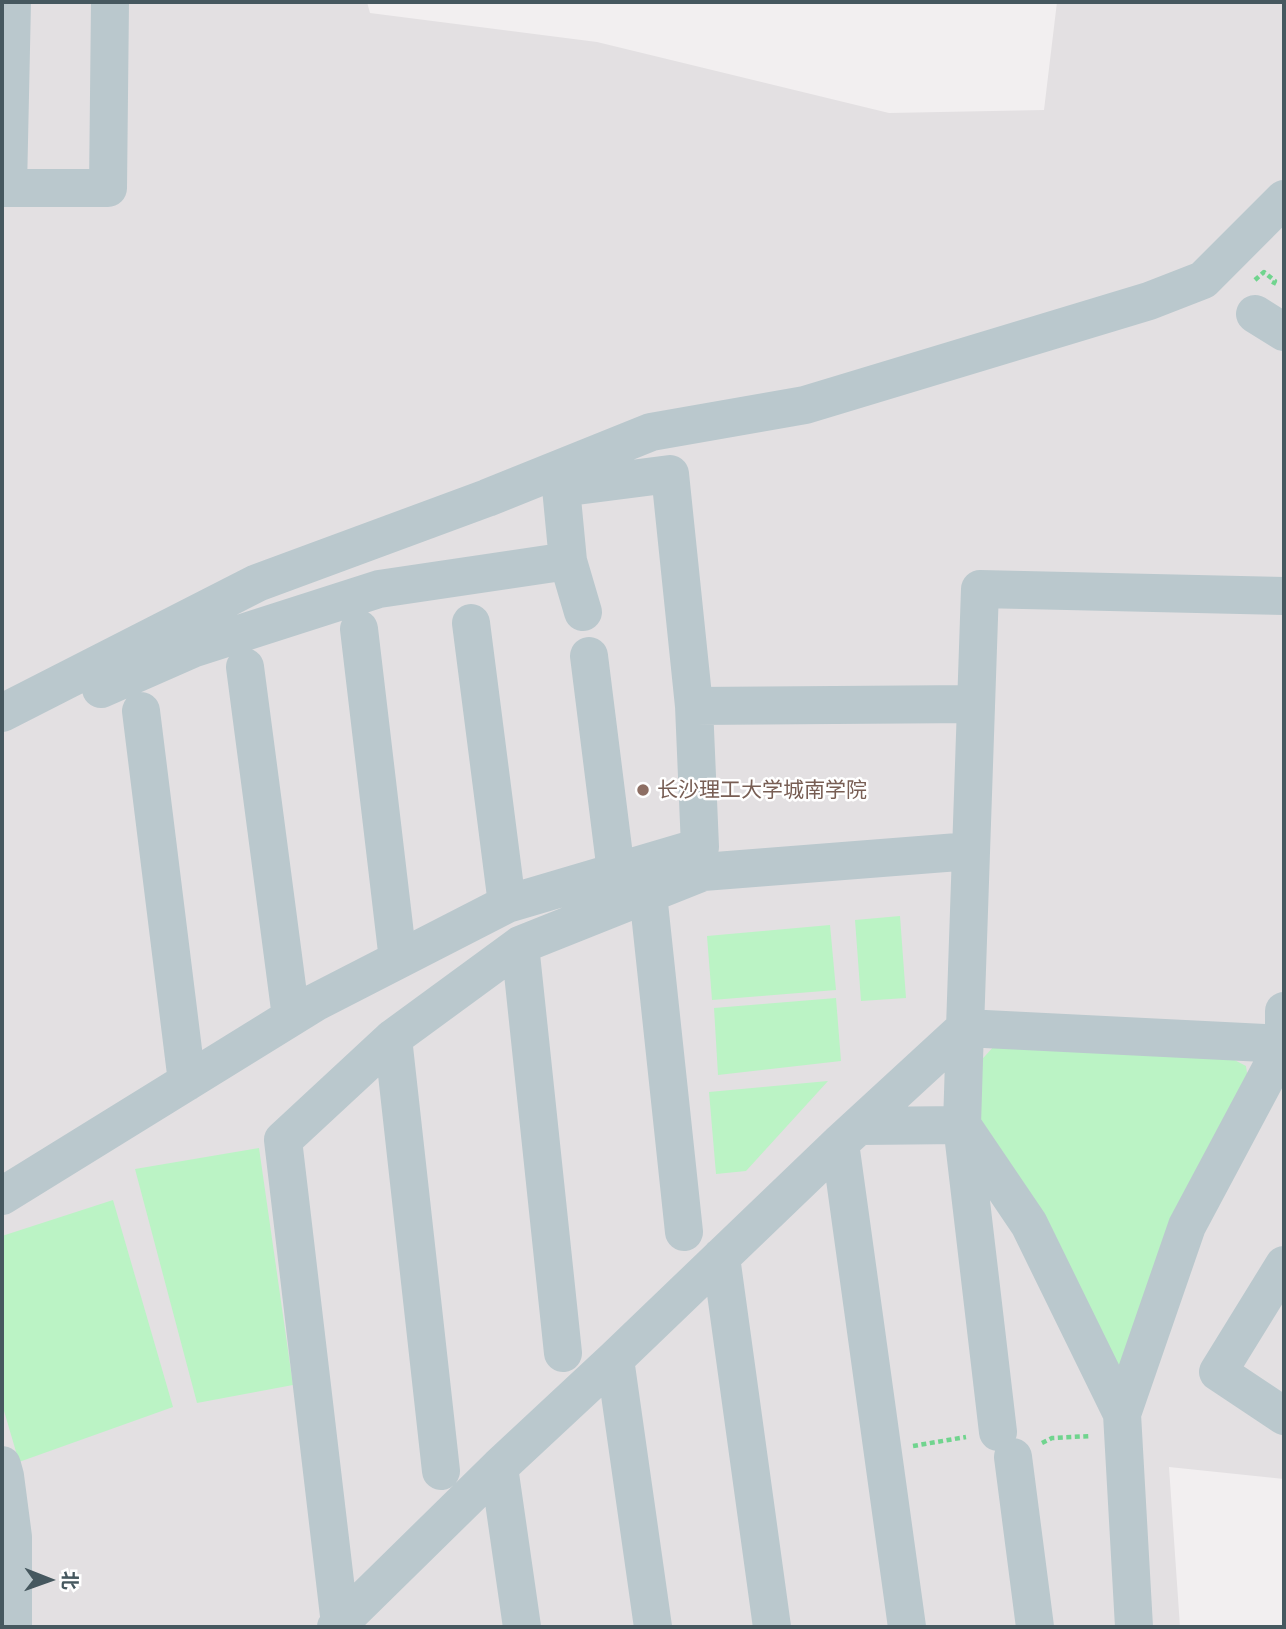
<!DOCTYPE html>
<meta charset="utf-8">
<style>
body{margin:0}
#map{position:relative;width:1286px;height:1629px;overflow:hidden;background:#f2eff0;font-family:"Exo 2","Noto Sans SC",sans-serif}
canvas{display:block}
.frame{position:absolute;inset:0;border:4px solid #46585f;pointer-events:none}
.north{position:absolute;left:14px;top:1545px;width:70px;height:70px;-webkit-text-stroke:5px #fff;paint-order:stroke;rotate:91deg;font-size:19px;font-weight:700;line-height:28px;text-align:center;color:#46585f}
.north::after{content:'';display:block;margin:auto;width:24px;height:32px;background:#46585f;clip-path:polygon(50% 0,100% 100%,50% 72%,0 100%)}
</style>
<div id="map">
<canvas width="1286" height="1629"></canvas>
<div class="frame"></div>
<div class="north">北</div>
</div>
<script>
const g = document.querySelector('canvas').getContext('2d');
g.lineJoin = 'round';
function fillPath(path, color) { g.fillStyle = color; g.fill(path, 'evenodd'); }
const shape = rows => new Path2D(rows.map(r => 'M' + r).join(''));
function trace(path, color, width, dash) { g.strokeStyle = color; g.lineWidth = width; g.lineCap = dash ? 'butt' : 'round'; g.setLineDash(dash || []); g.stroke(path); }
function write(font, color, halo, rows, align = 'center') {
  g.font = font + ' "Exo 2","Noto Sans SC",sans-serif'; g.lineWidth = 5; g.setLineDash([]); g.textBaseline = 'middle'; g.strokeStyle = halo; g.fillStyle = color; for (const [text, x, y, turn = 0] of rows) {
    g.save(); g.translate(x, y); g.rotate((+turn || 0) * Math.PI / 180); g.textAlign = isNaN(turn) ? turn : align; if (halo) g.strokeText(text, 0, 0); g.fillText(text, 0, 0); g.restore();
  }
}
const education = shape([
 [2,2,367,2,370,13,597,42,889,113,1044,110,1057,2,1284,2,1284,1479,1169,1467,1180,1627,2,1627]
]);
const green = shape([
 [900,916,906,998,861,1001,855,920],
 [830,925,836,990,712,1000,707,936],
 [836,998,841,1061,718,1075,714,1008],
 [996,1044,1219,1052,1246,1066,1249,1087,1123,1377,977,1122,975,1067],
 [828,1081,746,1171,716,1174,709,1092],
 [259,1148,293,1385,197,1403,135,1169],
 [113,1200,173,1407,19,1462,2,1404,2,1236]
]);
const path = shape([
 [1255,280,1264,272,1275,281,1272,287],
 [1042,1443,1052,1438,1091,1436],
 [913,1446,966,1437]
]);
const minor = shape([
 [2,188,108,188,110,2],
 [8,188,12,2],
 [1255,314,1284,332],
 [568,561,583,612],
 [471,623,507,904],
 [359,629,398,960],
 [589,656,616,872],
 [245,667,291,1017],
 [101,689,192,649,379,589,568,561,561,488,670,474,694,706],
 [141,711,187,1082],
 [2,713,257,583,487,498,651,432,805,405,1149,301,1203,280,1284,199],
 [648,894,684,1232],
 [520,945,563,1353],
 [393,1038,441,1471],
 [859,1126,962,1125,998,1432],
 [840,1143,907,1627],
 [2,1196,316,1002,507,904,700,847,694,706,975,704],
 [721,1257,772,1627],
 [1284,1265,1218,1372,1284,1416],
 [615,1359,653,1627],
 [1122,1414,1029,1224,962,1125,965,1028,1284,1044],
 [1013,1457,1035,1627],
 [2,1465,5,1476,13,1537,13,1627],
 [499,1467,522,1627],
 [340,1624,283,1140,393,1038,520,945,703,872,971,851],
 [336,1627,499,1467,615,1359,840,1143,965,1028,980,589,1284,596],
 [1134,1627,1122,1414,1187,1226,1284,1044,1284,1011]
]);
const markers = [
 [643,790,7,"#8d6e63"]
];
const educationNames = [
 ["长沙理工大学城南学院",657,790]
];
fillPath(education, '#e3e0e2');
fillPath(green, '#bbf3c5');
trace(path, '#70d48e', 4.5, [5, 3.5]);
trace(minor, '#bac8cd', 38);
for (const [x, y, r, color] of markers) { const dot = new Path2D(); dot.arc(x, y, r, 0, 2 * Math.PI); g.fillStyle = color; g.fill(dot); trace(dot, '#fff', 2.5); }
write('21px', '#785e54', '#fff', educationNames, 'left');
</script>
